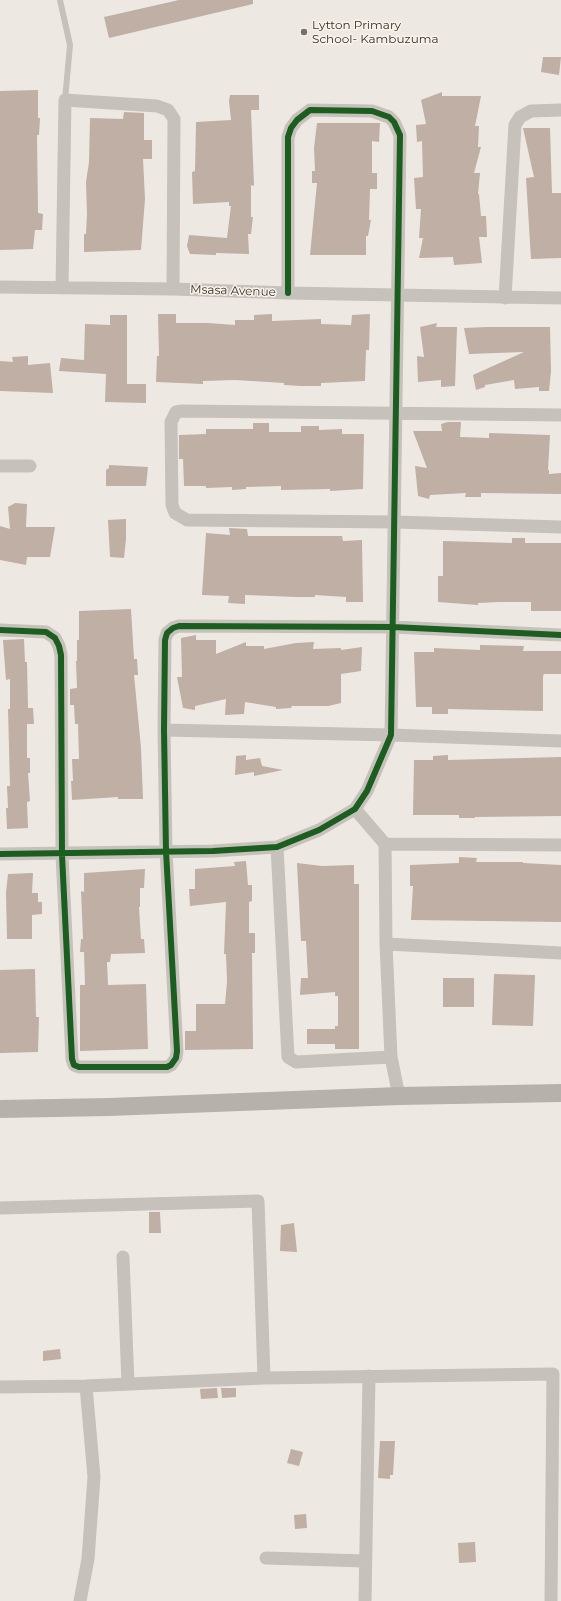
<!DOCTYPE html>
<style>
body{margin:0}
canvas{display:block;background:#ede9e2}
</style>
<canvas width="561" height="1601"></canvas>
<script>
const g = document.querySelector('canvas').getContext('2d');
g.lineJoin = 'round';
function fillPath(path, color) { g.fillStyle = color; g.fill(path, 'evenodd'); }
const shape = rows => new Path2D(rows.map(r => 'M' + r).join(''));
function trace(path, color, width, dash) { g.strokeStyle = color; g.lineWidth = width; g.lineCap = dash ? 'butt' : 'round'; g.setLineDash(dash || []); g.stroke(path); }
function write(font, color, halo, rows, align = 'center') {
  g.font = font + ' Montserrat,sans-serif'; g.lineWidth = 3; g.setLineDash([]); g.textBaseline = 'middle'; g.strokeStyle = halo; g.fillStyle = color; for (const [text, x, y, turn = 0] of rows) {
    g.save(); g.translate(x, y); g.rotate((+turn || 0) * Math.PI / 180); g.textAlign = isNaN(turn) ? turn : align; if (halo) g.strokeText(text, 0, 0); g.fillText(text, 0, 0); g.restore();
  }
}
const building = shape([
 [179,0,253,0,253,4,109,38,104,17],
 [543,57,561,57,559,75,541,72],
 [38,90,38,118,40,118,39,135,37,135,38,213,43,214,42,230,35,230,33,249,0,250,0,91],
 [442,92,442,96,481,96,475,126,479,126,478,147,481,147,474,173,480,173,478,194,479,194,481,216,486,216,487,237,479,237,482,263,454,265,453,257,419,258,423,238,419,238,421,209,416,209,414,178,423,177,422,141,417,142,416,125,426,124,421,100],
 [230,95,259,95,259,110,251,110,254,186,251,185,251,217,253,217,251,234,248,234,249,254,216,253,216,255,190,254,187,246,189,235,227,238,231,206,229,206,229,202,193,204,192,172,195,171,196,122,231,120,229,101],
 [124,112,144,113,144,140,152,140,152,159,143,159,145,199,141,250,84,252,84,234,86,234,87,214,86,182,89,162,90,118,123,119],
 [317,123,380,123,379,142,372,141,372,173,377,173,377,189,370,189,369,220,371,220,368,236,366,236,366,255,310,255,317,183,312,183,312,171,315,171,314,148],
 [523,128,550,128,552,193,561,193,561,258,531,259,526,178,534,177],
 [158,314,176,314,176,323,208,323,235,325,235,320,254,320,254,315,272,314,272,321,321,319,321,324,351,325,352,315,370,314,369,350,366,350,365,381,321,383,321,386,301,386,284,385,284,383,235,380,203,381,203,384,156,382,157,356,159,356],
 [110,315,127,315,127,384,146,384,146,403,105,402,106,374,59,371,61,358,84,360,85,324,110,325],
 [437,323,436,327,457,327,455,386,441,387,441,380,418,382,417,356,424,357,420,327],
 [488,327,550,327,551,371,549,391,539,391,539,387,515,389,514,380,485,385,485,387,476,390,473,375,524,352,469,354,464,328],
 [28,356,28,365,50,363,53,393,0,391,0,361,13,362,12,357],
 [448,422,461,422,460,437,489,438,489,433,550,435,548,470,549,470,549,474,561,473,561,494,481,493,481,497,465,497,466,493,430,495,429,499,418,496,415,466,427,468,413,431,442,431,441,424],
 [253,423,269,423,269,432,301,432,301,426,319,426,319,430,342,429,342,434,364,434,363,489,330,491,330,489,281,490,281,486,246,487,246,489,232,490,232,487,206,488,206,486,184,486,183,459,179,459,179,435,206,434,206,429,253,429],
 [109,465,148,467,146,486,106,486,106,470,109,468],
 [15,503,27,504,26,527,55,527,50,557,27,557,26,565,0,560,0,526,10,529,8,507],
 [126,519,126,539,124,558,110,557,108,520],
 [229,528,247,529,248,536,342,536,343,541,362,540,363,602,346,602,346,597,315,595,315,597,297,597,245,595,245,604,228,603,229,596,202,595,206,533,230,535],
 [512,538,525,538,525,543,561,543,561,611,531,611,531,602,500,602,478,603,478,605,438,602,438,576,443,576,443,541,512,543],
 [131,609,134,659,137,659,138,675,134,675,141,748,143,799,118,799,118,797,72,800,71,781,73,781,72,759,79,759,78,724,75,724,74,705,70,705,70,689,77,688,76,661,77,661,77,640,79,640,79,611],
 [196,635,196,640,216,640,216,654,246,642,246,646,264,646,264,649,296,643,314,642,313,649,341,648,341,650,362,647,361,671,341,674,341,703,328,706,292,706,291,708,276,709,276,707,245,702,244,714,225,715,226,699,195,706,195,710,183,708,177,677,182,677,181,638],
 [24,639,25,662,27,662,28,708,33,708,34,724,27,724,27,758,30,758,30,773,28,773,30,801,27,802,28,828,7,829,6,808,8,808,7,786,10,786,8,709,10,709,10,679,6,680,3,640],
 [480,645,524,646,523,651,561,651,561,674,544,674,543,676,543,711,448,709,448,714,432,714,432,707,416,707,414,652,434,652,434,648,480,650],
 [246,755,246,760,260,758,262,766,283,770,254,776,254,772,235,775,236,756],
 [448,755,448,760,561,757,561,816,475,817,475,818,459,818,459,815,413,815,414,760,433,760,433,756],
 [459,857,477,858,476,862,523,862,523,863,561,865,561,922,411,920,413,886,410,886,410,865,459,863],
 [246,861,248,885,252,885,252,901,249,902,249,933,255,933,255,953,252,953,253,1049,185,1050,185,1031,196,1031,196,1004,225,1004,227,982,226,954,224,954,226,902,190,906,189,889,195,889,195,869,235,866,234,862],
 [297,863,322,866,354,865,354,884,359,884,359,1049,335,1049,335,1044,307,1044,307,1029,335,1029,335,1026,338,1026,338,996,335,996,335,992,300,995,301,978,308,978,306,941,301,941],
 [145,869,144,888,140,888,140,907,139,907,141,939,144,939,145,953,111,954,110,962,107,962,108,985,146,984,148,1049,80,1051,80,985,85,985,84,952,80,952,81,939,83,939,81,891,84,892,84,873],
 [33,873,32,893,38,893,38,902,42,902,42,914,32,915,32,939,7,939,6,893,8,874],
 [35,969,36,1017,39,1017,38,1052,0,1053,0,970],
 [494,974,535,975,533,1026,492,1025],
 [443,978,474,978,474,1007,443,1007],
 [149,1212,160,1212,161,1233,149,1233],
 [294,1223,297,1252,280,1251,281,1225],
 [60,1349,61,1359,43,1361,43,1351],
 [217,1388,218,1398,201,1399,200,1389],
 [221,1388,236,1388,236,1397,222,1398],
 [380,1441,395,1441,393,1475,390,1475,390,1479,378,1478],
 [291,1449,303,1452,299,1466,287,1463],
 [306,1514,307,1528,295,1529,294,1515],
 [475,1542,476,1562,459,1563,458,1543]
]);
const lane = shape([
 [60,0,70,45,65,100]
]);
const street = shape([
 [0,287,173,289,288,293,561,298],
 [62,288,65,100,157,106,168,110,174,119,173,289],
 [505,298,515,125,520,117,531,111,561,110],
 [561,415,182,411,176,412,171,422,172,505,175,513,187,520,395,522,561,527],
 [0,466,30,466],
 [0,630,46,632,55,638,59,646,61,655,62,855,72,1059,74,1065,79,1067,167,1067,171,1065,176,1058,177,1051,166,851,164,730,165,640,167,633,173,628,179,626,393,627,561,635],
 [164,730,391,735,561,741],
 [385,844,561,845],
 [277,847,288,1057,296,1062,391,1057,386,944,385,844,355,809],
 [0,854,213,851,277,847,319,830,355,809,367,791,391,735,400,135,394,122,389,117,372,111,310,110,297,120,291,128,288,137,288,293],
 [386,944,561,953],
 [391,1057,399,1096],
 [0,1208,258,1201,264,1378],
 [123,1257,128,1384],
 [0,1387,86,1386,264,1378,553,1374,551,1601],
 [266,1558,365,1561],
 [80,1601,88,1559,94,1477,86,1386],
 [365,1601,369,1376]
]);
const secondary = shape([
 [0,1109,109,1107,399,1096,561,1093]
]);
const cycleway = shape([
 [0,630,46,632,55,638,59,646,61,655,62,855,72,1059,74,1065,79,1067,167,1067,171,1065,176,1058,177,1051,166,851,164,730,165,640,167,633,173,628,179,626,393,627,561,635],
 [0,854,213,851,277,847,319,830,355,809,367,791,391,735,400,135,394,122,389,117,372,111,310,110,297,120,291,128,288,137,288,293]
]);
const markers = [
 [304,32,4,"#76706a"]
];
const poiNames = [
 ["Lytton Primary",312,25],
 ["School- Kambuzuma",312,39]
];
const streetNames = [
 ["Msasa Avenue",233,291,2]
];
fillPath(building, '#bfafa5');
trace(lane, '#c6c1bb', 6);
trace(street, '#c6c1bb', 13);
trace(secondary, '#b7b1ac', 18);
trace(cycleway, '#1b5e20', 6);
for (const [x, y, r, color] of markers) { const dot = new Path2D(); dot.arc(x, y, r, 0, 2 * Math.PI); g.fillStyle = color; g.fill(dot); trace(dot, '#f9f3ea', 1.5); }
write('12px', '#362f29', '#f9f3ea', poiNames, 'left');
write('12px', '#362f29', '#f9f3ea', streetNames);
</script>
